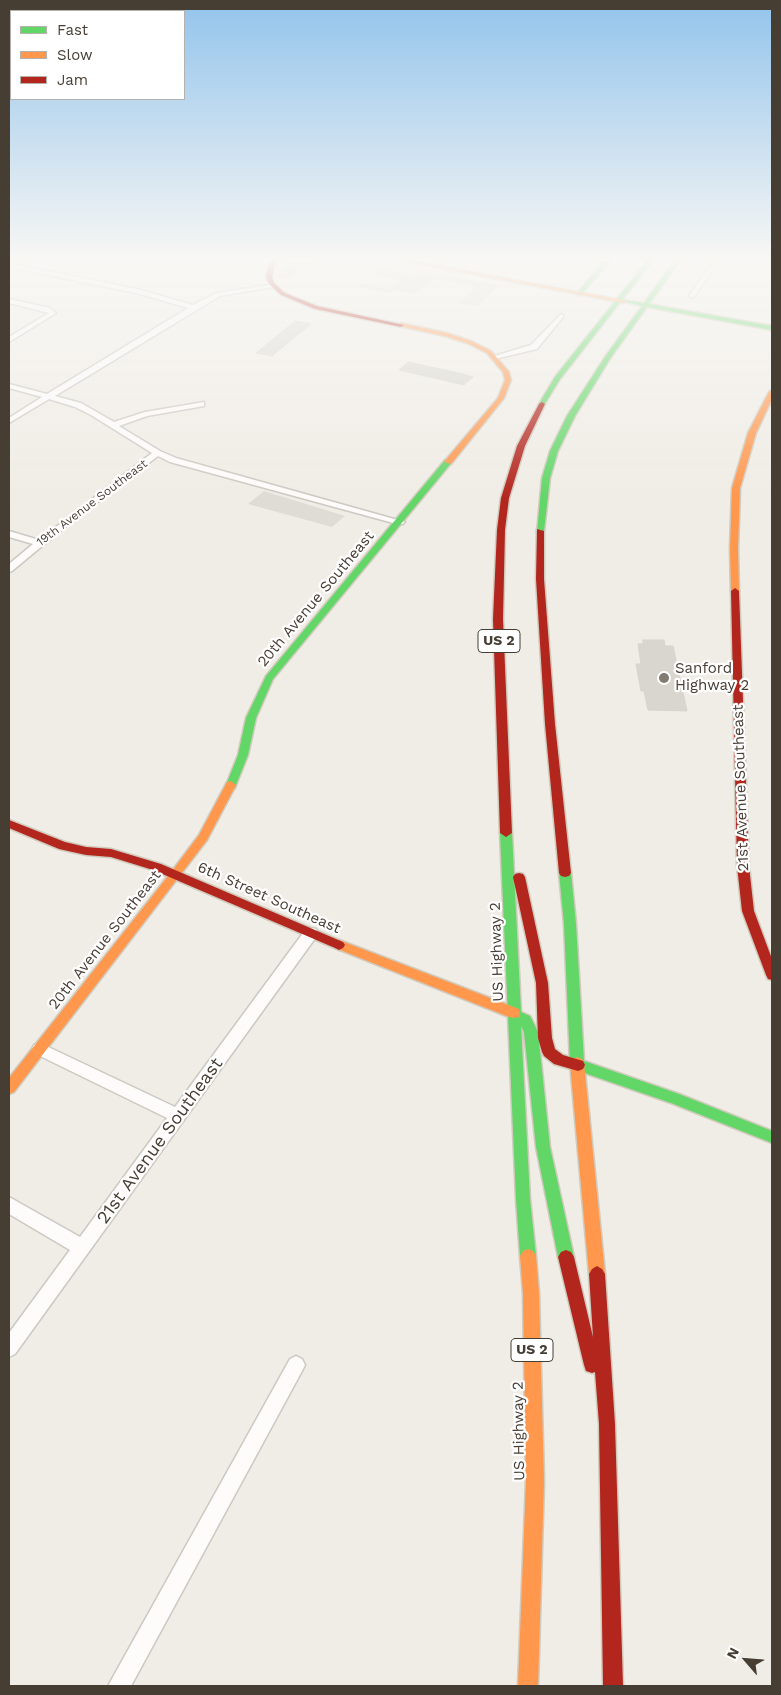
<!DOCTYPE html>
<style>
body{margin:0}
#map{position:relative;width:781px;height:1695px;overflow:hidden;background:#f0ede6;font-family:"Work Sans",sans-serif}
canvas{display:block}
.frame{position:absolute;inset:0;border:10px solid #463d33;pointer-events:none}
.legend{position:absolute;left:10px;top:10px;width:175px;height:90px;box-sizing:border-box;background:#fff;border:1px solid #b5b1ad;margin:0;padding:6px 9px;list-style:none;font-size:15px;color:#463d33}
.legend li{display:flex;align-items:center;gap:10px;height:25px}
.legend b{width:25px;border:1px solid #b5b1ad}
.north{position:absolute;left:721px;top:1635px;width:50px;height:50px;-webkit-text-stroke:4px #fff;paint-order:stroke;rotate:297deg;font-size:14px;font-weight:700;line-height:20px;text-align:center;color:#463d33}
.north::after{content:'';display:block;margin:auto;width:18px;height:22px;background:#463d33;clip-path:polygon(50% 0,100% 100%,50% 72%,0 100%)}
</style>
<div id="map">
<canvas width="781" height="1695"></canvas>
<div class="frame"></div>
<ul class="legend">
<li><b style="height:6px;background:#63d668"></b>Fast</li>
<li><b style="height:6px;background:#ff974d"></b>Slow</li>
<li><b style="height:6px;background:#b3261e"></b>Jam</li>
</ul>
<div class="north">N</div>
</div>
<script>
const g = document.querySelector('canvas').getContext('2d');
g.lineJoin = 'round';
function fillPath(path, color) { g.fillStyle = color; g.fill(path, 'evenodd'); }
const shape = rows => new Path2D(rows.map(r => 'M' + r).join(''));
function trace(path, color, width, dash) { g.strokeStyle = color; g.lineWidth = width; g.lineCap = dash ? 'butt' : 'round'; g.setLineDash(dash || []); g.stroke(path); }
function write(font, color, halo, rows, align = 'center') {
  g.font = font + ' "Work Sans",sans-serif'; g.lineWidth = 4.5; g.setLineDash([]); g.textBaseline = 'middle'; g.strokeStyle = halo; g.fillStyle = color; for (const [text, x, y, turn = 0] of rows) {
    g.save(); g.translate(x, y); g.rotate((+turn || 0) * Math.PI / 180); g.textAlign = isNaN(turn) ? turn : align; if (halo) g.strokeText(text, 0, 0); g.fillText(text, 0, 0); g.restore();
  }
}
const parking = shape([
 [292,261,315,261,287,280,276,276,284,270,279,269],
 [380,268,416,275,422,271,500,285,477,306,458,303,476,287,434,279,414,294,395,290,391,293,357,287,361,283,389,289,401,281,371,275],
 [264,491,345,516,332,527,248,504]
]);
const building = shape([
 [295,321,311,324,272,356,256,353,295,321],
 [408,362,463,374,473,377,464,385,399,370,408,362],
 [643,640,664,640,665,646,673,646,687,711,648,710,644,691,641,691,636,664,641,664,638,644,643,644,643,640]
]);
const street = shape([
 [713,261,719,261,694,297,690,297,689,296,713,261],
 [9,263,141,290,193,305,216,293,275,284,276,285,273,287,220,296,55,396,81,403,114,422,145,412,204,402,204,406,147,416,119,426,160,451,176,458,405,522,403,524,397,524,170,462,158,456,70,523,12,571,9,572,9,564,33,544,9,537,9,531,39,540,152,453,91,415,75,407,49,399,9,423,9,418,42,397,9,388,9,384,47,394,188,308,140,294,9,267,9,263],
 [9,299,50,308,56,313,9,342,9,337,49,313,9,303,9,299],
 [561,314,563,315,563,317,537,349,495,359,491,357,531,345,561,314],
 [311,928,316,929,318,933,316,937,15,1354,9,1357,9,1333,70,1250,9,1214,9,1197,80,1237,167,1118,34,1053,32,1049,34,1045,39,1043,44,1045,175,1107,306,929,311,928],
 [296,1356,302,1359,305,1365,302,1371,131,1686,108,1686,290,1359,296,1356]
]);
const fast = shape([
 [604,261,610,261,581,295,577,295,577,293,604,261],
 [647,261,653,261,622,300,644,303,674,261,680,261,649,304,772,326,772,330,647,307,611,357,575,416,558,451,550,478,544,531,537,533,542,478,550,451,567,416,605,357,642,306,621,301,560,379,544,405,539,404,555,377,647,261],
 [445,460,452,462,273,679,256,718,248,755,236,785,235,788,227,788,226,785,238,755,246,718,266,676,445,460],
 [506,829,512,833,521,1012,530,1016,538,1032,550,1147,574,1257,571,1262,566,1264,561,1262,558,1257,536,1147,524,1032,521,1026,530,1199,536,1256,533,1261,528,1263,523,1261,520,1256,516,1199,500,833,506,829],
 [565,869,569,870,571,873,576,924,584,1061,679,1094,772,1131,772,1143,671,1103,573,1069,570,1063,564,924,559,873,561,870,565,869]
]);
const slow = shape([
 [402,261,414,261,627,301,624,303,402,261],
 [401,323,447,333,471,341,491,351,509,372,511,380,504,398,451,464,444,462,498,398,505,380,503,372,487,353,467,343,444,336,399,326,399,324,401,323],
 [772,390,772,399,756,433,740,488,738,549,739,591,735,594,731,591,730,549,732,488,748,433,769,392,772,390],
 [231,781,236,785,207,840,14,1092,9,1094,9,1078,172,871,199,835,227,782,231,781],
 [339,940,519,1009,520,1013,519,1017,514,1018,509,1017,335,948,333,945,335,942,339,940],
 [577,1057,582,1059,584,1063,605,1274,602,1279,597,1282,592,1279,589,1274,570,1063,572,1059,577,1057],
 [528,1249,533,1251,536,1256,539,1293,544,1481,538,1686,518,1686,526,1481,523,1293,520,1256,523,1251,528,1249]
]);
const jam = shape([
 [272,261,278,261,274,266,272,278,274,283,285,293,317,306,404,325,401,327,315,309,281,295,270,285,266,278,268,266,272,261],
 [542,402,545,404,525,446,509,498,505,530,503,619,512,833,506,837,500,833,493,619,497,530,501,498,517,446,539,404,542,402],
 [537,529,544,531,544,579,555,724,571,873,569,876,565,877,561,876,559,873,545,724,536,579,537,529],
 [735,588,739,591,749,866,754,911,772,959,772,980,768,979,766,975,742,911,737,866,731,591,735,588],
 [9,820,65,842,86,847,111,849,161,864,343,942,345,945,343,948,339,950,335,948,153,870,111,857,86,855,59,849,9,828,9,820],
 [519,873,523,874,525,877,548,983,552,1038,555,1049,563,1055,583,1061,585,1065,583,1069,578,1071,554,1064,544,1056,542,1052,538,1038,536,983,513,877,515,874,519,873],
 [566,1250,571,1252,574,1257,593,1337,589,1274,592,1269,597,1266,602,1269,605,1274,615,1424,623,1686,603,1686,599,1424,595,1372,592,1373,586,1371,584,1365,558,1257,561,1252,566,1250]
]);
const markers = [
 [664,678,6,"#827b72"]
];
const farStreetnames = [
 ["19th Avenue Southeast",92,503,-37]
];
const shields = [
 [499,641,42],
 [532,1350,42]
];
const shieldNames = [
 ["US 2",499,641],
 ["US 2",532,1350]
];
const streetNames = [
 ["20th Avenue Southeast",316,599,-50],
 ["21st Avenue Southeast",741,788,-92],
 ["6th Street Southeast",269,898,24],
 ["20th Avenue Southeast",105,940,-52],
 ["US Highway 2",497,952,-92],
 ["US Highway 2",519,1431,-91]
];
const poiNames = [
 ["Sanford",675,669],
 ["Highway 2",675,686]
];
const nearStreetnames = [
 ["21st Avenue Southeast",160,1141,-54]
];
fillPath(parking, '#dfdcd6');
fillPath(building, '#d9d6cf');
trace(building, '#d8d3cc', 1);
trace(street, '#ccc9c3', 3);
trace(fast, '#d1cbbe', 3);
trace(slow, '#d1cbbe', 3);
trace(jam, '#d1cbbe', 3);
fillPath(street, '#fdfcfb');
fillPath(fast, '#63d668');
fillPath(slow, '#ff974d');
fillPath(jam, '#b3261e');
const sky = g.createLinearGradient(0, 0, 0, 498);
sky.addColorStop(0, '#93c4ec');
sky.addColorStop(0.52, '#f8f7f4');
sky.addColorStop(1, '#f8f7f400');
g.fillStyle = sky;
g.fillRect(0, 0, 781, 498);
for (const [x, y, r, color] of markers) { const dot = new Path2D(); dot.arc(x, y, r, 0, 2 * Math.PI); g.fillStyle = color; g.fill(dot); trace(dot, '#fff', 2); }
write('12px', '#463d33', '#fff', farStreetnames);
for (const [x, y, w] of shields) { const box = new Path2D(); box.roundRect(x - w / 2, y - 11.5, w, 23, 4); g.fillStyle = '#fff'; g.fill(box); trace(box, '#463d33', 1); }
write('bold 14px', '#463d33', null, shieldNames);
write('15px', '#463d33', '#fff', streetNames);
write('15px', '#463d33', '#fff', poiNames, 'left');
write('18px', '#463d33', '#fff', nearStreetnames);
</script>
